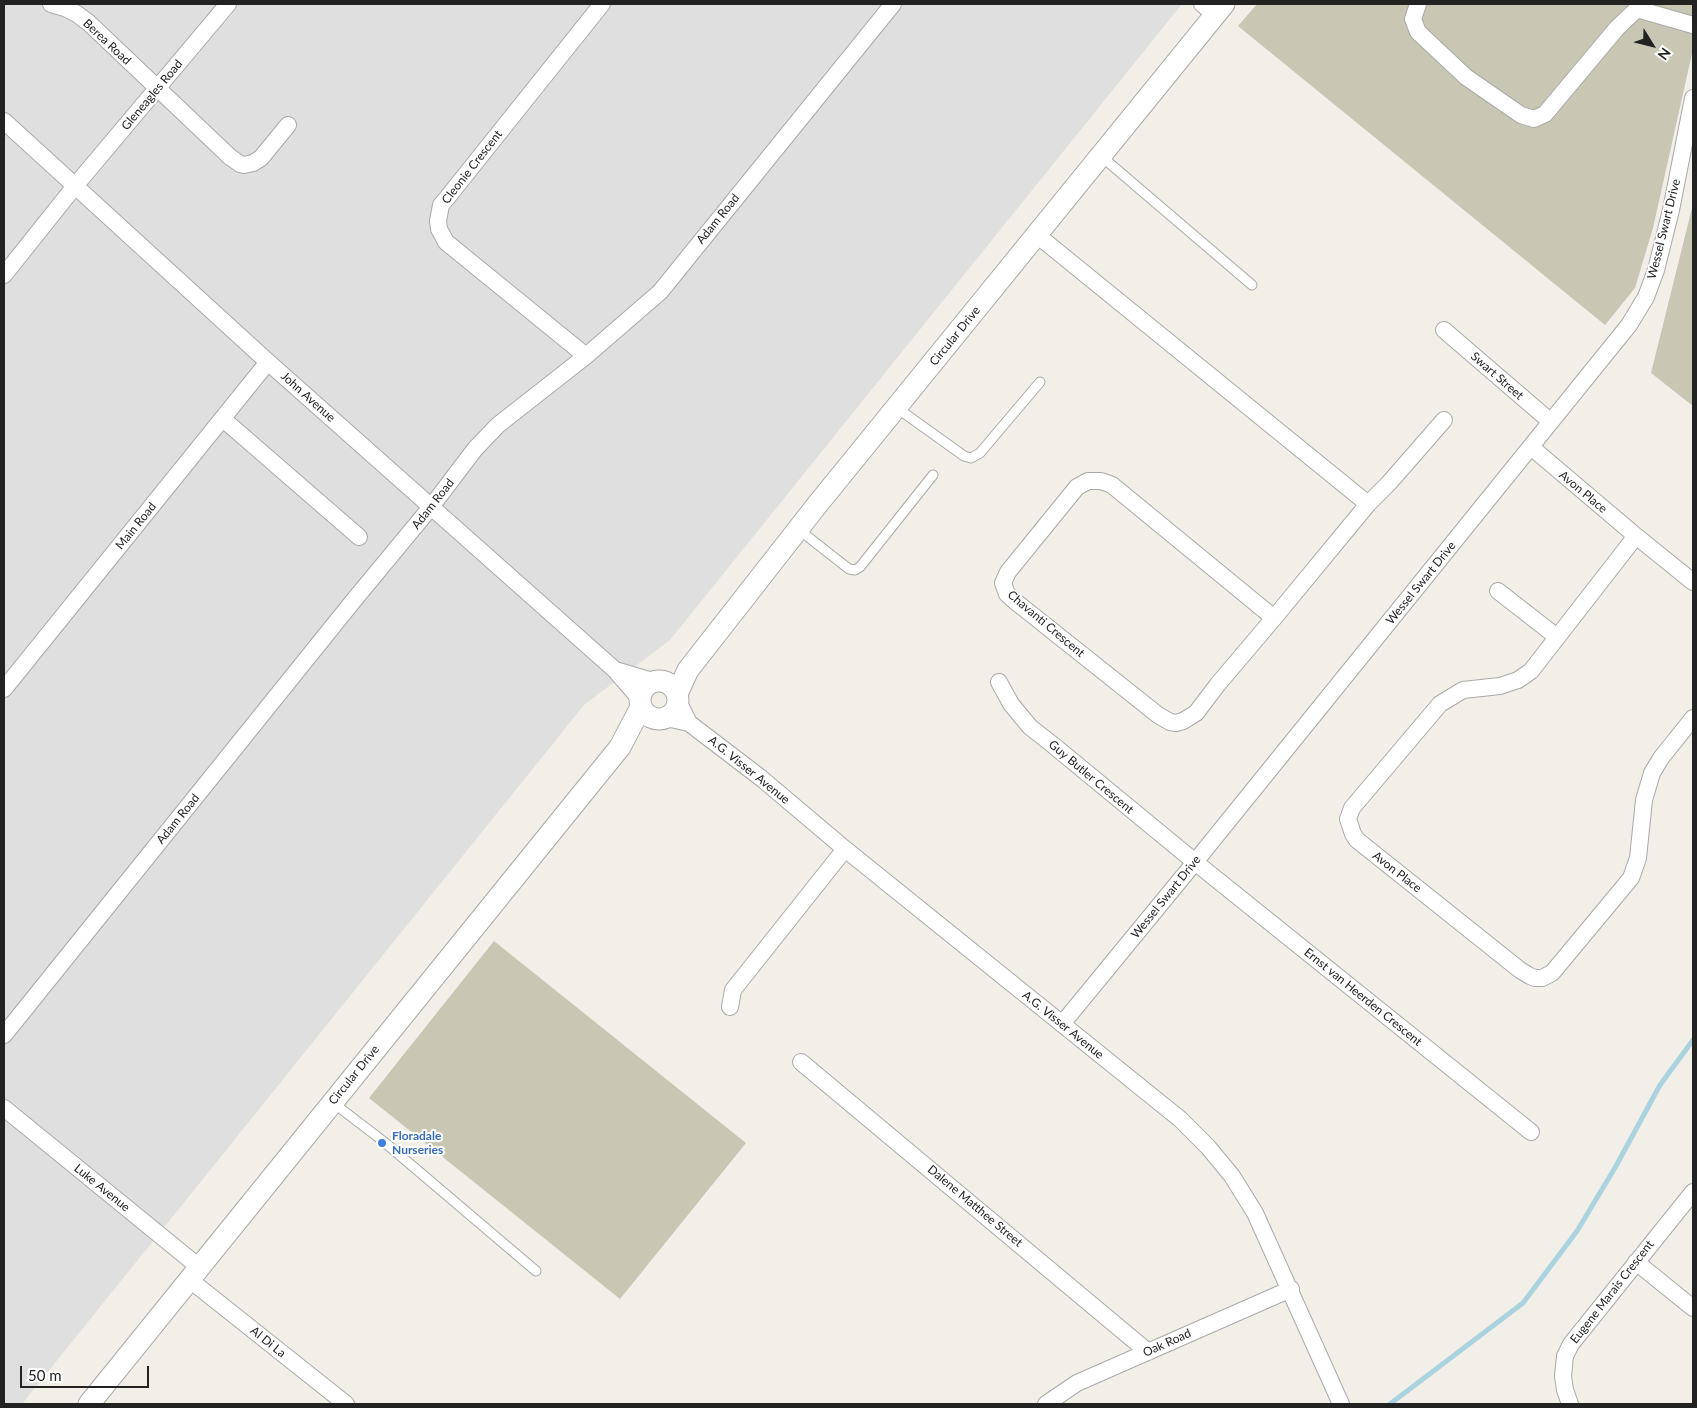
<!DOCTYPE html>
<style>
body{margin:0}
#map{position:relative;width:1697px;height:1408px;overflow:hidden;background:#f2efe9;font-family:Lato,sans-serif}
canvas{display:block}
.frame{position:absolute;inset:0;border:5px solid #222;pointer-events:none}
.north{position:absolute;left:1627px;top:20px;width:50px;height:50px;-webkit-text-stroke:4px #fff;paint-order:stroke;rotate:126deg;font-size:14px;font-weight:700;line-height:20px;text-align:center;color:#222}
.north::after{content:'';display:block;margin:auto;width:18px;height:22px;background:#222;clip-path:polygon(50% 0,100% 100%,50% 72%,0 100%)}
.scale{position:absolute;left:20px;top:1366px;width:129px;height:22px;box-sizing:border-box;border:2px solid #222;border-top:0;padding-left:6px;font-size:15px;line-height:18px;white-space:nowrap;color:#222;-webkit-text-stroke:4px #fff;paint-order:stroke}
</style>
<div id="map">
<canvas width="1697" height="1408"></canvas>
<div class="frame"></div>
<div class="north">N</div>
<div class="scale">50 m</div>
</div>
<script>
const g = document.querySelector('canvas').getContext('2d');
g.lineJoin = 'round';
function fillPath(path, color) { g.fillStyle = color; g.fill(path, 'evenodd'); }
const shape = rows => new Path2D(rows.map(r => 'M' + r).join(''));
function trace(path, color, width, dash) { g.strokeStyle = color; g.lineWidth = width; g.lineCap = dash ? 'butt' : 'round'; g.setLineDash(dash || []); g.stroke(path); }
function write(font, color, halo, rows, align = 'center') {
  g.font = font + ' Lato,sans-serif'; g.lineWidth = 4; g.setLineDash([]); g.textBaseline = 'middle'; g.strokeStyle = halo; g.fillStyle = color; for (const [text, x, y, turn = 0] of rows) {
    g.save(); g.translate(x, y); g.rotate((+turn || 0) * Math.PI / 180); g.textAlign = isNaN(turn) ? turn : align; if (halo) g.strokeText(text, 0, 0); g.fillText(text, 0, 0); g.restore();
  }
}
const residential = shape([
 [4,4,1182,4,670,640,584,705,22,1404,4,1404]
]);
const construction = shape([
 [1257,4,1693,4,1693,49,1653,228,1635,288,1605,325,1238,26],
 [1693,204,1693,406,1651,373],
 [494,941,746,1143,620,1299,369,1098]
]);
const stream = shape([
 [1390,1404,1523,1303,1577,1231,1616,1166,1660,1085,1693,1040]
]);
const service = shape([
 [1101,156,1252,285],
 [897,408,964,456,971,458,980,453,1040,382],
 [798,529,849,569,855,570,860,567,933,475],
 [332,1102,383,1141,536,1271]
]);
const minor = shape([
 [51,4,65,8,77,14,89,23,230,157,240,164,244,165,253,163,261,158,288,125],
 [1202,4,1215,15],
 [1418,4,1413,19,1418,32,1466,77,1521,115,1534,119,1545,114,1617,28,1637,9],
 [1637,9,1693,25],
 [4,121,268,362,615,670,640,699],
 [1037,235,1368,504],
 [4,275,75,186,228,4],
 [1444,330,1551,422],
 [586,356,446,242,439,229,438,221,441,205,447,198,602,4],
 [223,419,359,537],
 [1531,447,1636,536,1693,582],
 [1636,536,1531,671,1518,680,1500,686,1463,690,1440,704,1352,808,1348,819,1353,834,1357,840,1520,970,1530,976,1535,978,1542,978,1552,973,1631,878,1638,858,1644,800,1652,773,1661,758,1693,718],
 [1498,591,1557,637],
 [1274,618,1112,485,1101,481,1088,481,1077,487,1008,572,1003,583,1007,594,1016,602,1158,715,1170,722,1176,723,1183,721,1196,713,1218,684,1274,618,1368,504,1389,483,1444,420],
 [615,670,652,681],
 [999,682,1011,704,1030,727,1053,745,1195,862,1531,1132],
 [4,689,268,362],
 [678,701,689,723,761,778,845,849,1180,1119,1208,1147,1232,1176,1255,1213,1341,1404],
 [666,718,689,723],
 [730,1007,733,990,845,849],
 [1062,1024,1195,862,1629,325,1646,297,1656,270,1671,210,1693,98],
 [4,1035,354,600,431,507,475,449,498,425,586,356,660,292,893,4],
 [801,1062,1148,1352],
 [4,1108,199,1267],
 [1636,1262,1693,1308],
 [190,1280,346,1404],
 [1046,1404,1077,1383,1291,1289],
 [1570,1404,1565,1390,1563,1376,1565,1356,1571,1344,1693,1192]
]);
const tertiary = shape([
 '640 700a19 19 0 1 1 38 0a19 19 0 1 1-38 0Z',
 [677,694,688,670,817,505,1224,4],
 [89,1404,620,747,641,707]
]);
const markers = [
 [382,1143,5,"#3f7fe0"]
];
const streetNames = [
 ["Berea Road",107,42,43],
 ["Gleneagles Road",152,95,-50],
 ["Cleonie Crescent",472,167,-52],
 ["Adam Road",718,219,-51],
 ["Wessel Swart Drive",1664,229,-76],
 ["Circular Drive",955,336,-51],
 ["Swart Street",1497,376,41],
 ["John Avenue",308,397,42],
 ["Avon Place",1583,492,40],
 ["Adam Road",433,504,-52],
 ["Main Road",136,526,-51],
 ["Wessel Swart Drive",1421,583,-51],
 ["Chavanti Crescent",1046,624,40],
 ["A.G. Visser Avenue",749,770,39],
 ["Guy Butler Crescent",1091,777,40],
 ["Adam Road",178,819,-51],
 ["Avon Place",1397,872,38],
 ["Wessel Swart Drive",1166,897,-51],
 ["Ernst van Heerden Crescent",1363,997,39],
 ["A.G. Visser Avenue",1063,1025,39],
 ["Circular Drive",354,1075,-51],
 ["Luke Avenue",102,1188,39],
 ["Dalene Matthee Street",975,1206,40],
 ["Eugene Marais Crescent",1612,1292,-52],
 ["Al Di La",268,1342,39],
 ["Oak Road",1167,1343,-24]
];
const shopNames = [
 ["Floradale",392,1136],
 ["Nurseries",392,1150]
];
fillPath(residential, '#e0dfdf');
fillPath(construction, '#c7c7b4');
trace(stream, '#aad3df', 5);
trace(service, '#a9a9a9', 11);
trace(minor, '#a9a9a9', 18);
trace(tertiary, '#a9a9a9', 23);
trace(service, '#fff', 9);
trace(minor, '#fff', 16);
trace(tertiary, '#fff', 21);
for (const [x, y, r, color] of markers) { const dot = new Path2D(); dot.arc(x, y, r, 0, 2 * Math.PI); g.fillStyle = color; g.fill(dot); trace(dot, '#fff', 2); }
write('12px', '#222', '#fff', streetNames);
write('bold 12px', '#366cbe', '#fff', shopNames, 'left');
</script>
